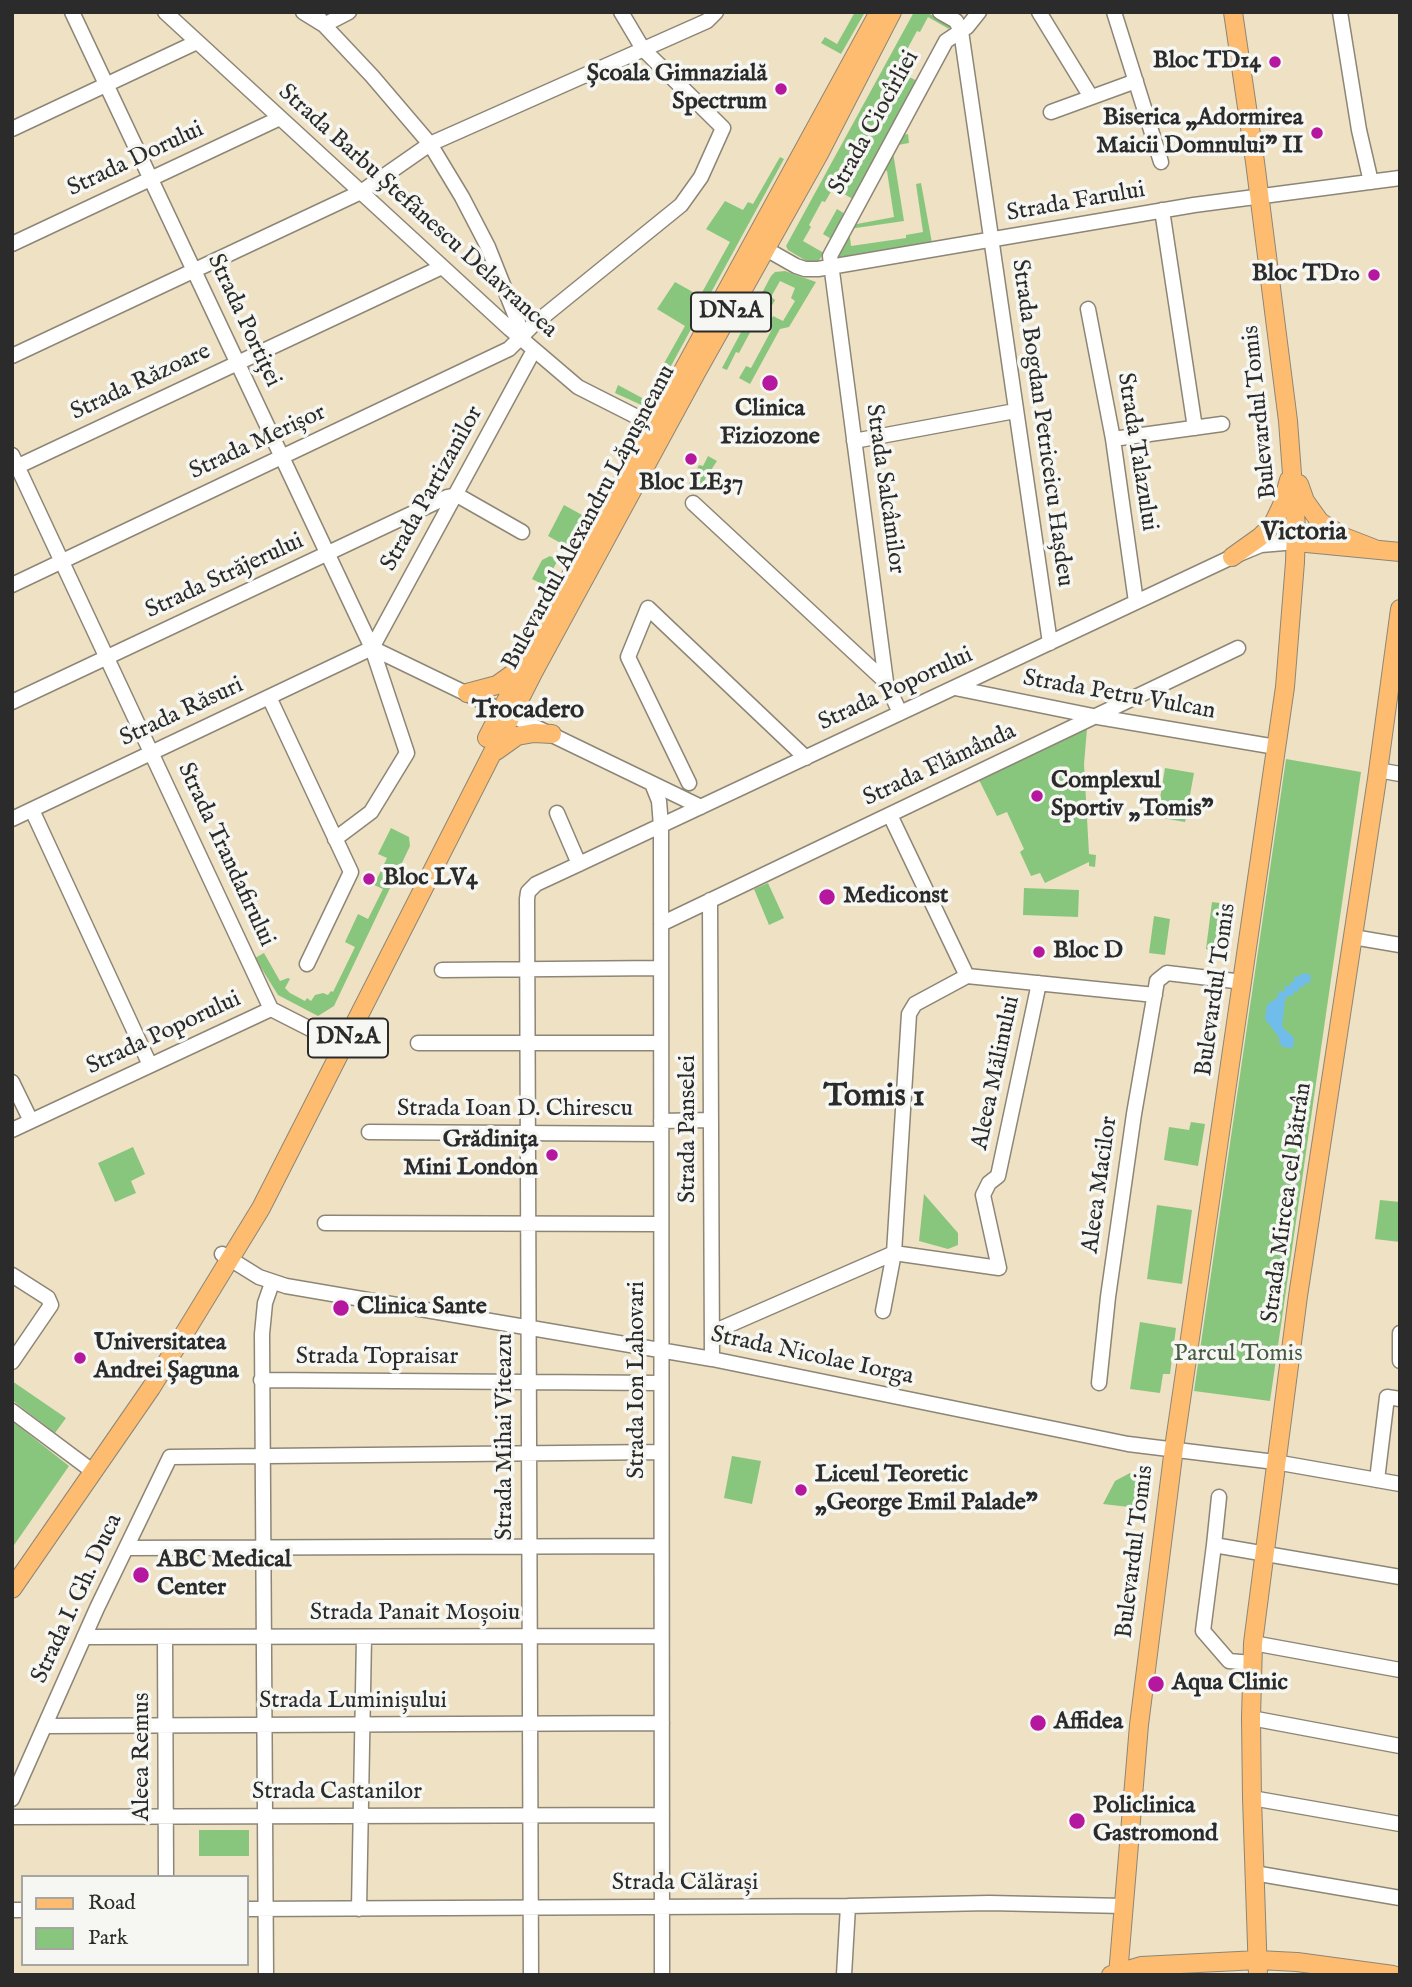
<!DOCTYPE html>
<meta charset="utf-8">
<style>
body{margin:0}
#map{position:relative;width:1412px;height:1987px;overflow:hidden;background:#efe1c3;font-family:"IM FELL English",serif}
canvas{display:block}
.frame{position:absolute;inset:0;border:14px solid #2b2b2b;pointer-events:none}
.legend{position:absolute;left:21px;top:1875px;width:228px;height:91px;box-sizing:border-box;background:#f6f6f2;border:2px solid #a5a5a2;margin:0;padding:9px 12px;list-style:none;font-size:21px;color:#2b2b2b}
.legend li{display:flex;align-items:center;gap:14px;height:35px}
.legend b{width:35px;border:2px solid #a5a5a2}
</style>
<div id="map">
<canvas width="1412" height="1987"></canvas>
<div class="frame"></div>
<ul class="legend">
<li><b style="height:9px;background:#fdbc6f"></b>Road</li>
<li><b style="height:19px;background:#88c67d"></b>Park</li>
</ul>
</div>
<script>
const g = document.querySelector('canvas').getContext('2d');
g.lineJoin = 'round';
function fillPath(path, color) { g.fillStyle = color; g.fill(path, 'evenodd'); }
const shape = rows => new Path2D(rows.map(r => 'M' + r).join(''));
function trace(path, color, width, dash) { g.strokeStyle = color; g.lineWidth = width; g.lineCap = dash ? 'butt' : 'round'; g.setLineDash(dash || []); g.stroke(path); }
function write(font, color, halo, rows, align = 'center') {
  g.font = font + ' "IM FELL English",serif'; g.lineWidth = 7; g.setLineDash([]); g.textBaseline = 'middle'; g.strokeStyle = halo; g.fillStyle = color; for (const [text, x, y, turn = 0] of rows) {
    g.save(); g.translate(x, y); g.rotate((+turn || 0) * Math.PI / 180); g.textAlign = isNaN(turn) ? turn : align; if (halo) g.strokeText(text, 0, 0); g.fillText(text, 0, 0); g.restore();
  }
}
const green = shape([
 [855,12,865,12,841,54,821,43,825,37,837,44],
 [914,12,926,12,951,26,949,29,928,17,920,32,917,31,904,55,906,57,898,71,919,82,858,189,858,190,833,240,823,234,837,209,845,214,853,199,833,188,825,202,822,201,809,225,811,227,803,241,824,253,817,263,808,262,788,250,786,246],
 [908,134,909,143,892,146,904,221,849,229,851,246,906,238,906,235,923,232,916,184,921,183,932,243,835,259,834,252,853,217,856,217,857,224,894,217,887,171,880,169,897,136],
 [780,157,784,159,648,408,615,393,618,385,644,399,685,326,657,309,675,282,700,296,730,242,706,229,725,201,743,210,748,202,753,204],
 [785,271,816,282,789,327,780,329,750,384,739,378,746,366,751,368,772,329,768,326,773,316,783,321,795,301,791,298,795,288,780,281,771,297,775,300,768,313,758,308,749,324,753,327,739,353,736,352,727,370,722,368,771,276,775,272],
 [708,456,717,461,696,493,687,487,699,465,703,466],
 [564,505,584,516,566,546,548,536],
 [550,556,558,560,544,585,532,579,542,560],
 [1087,729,1084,764,1089,854,1096,855,1095,867,1089,866,1089,862,1045,883,1040,873,1031,876,1020,852,1024,849,1007,812,997,816,979,780],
 [1286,759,1361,772,1270,1401,1194,1391],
 [1165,768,1194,773,1185,822,1157,817],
 [391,828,409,837,410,846,334,1006,318,1016,278,995,255,958,264,953,280,981,288,978,290,979,285,988,290,993,305,1001,307,998,311,1001,315,995,323,993,328,995,331,991,333,992,355,947,345,942,358,914,368,919,383,889,374,885,387,858,378,854],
 [768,883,784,918,769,925,754,889],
 [1024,888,1079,890,1078,917,1023,915],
 [1212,902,1235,905,1229,952,1206,949],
 [1154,916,1170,919,1165,955,1149,953],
 [1191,1122,1205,1124,1198,1166,1164,1160,1169,1127,1189,1130],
 [133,1147,145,1174,131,1181,136,1193,115,1202,98,1163],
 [924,1194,958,1233,958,1245,948,1249,919,1241],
 [1380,1200,1400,1202,1400,1242,1375,1239],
 [1157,1205,1192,1210,1182,1284,1147,1279],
 [1140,1322,1176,1328,1170,1374,1163,1374,1160,1393,1130,1389],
 [12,1381,66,1418,55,1433,12,1400],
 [12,1421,69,1466,12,1548],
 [732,1456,761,1461,752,1504,724,1498],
 [1130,1473,1150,1476,1146,1509,1103,1504,1115,1481],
 [199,1830,249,1830,249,1856,199,1856]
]);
const water = shape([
 [1301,973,1311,975,1310,983,1305,983,1304,987,1299,987,1298,992,1294,991,1293,996,1287,996,1285,1000,1282,1027,1294,1038,1293,1048,1283,1047,1279,1042,1279,1037,1265,1019,1267,1005,1278,997,1279,991,1284,992,1285,986,1290,986,1291,982,1294,982,1295,976,1300,977]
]);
const minor = shape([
 [72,12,372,648,407,753,371,812,335,839],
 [165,12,510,329,578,387,653,425],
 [303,12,324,25,349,12],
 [315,12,324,25,372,76,430,144,462,197,488,247,519,325,521,339],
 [940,12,956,21,961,31,1050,643],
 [1039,12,1091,97],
 [1114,12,1161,162],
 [1340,12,1359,130,1371,182],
 [1051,112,1136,81],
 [12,129,197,42],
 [1162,210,1195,428],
 [12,244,280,118],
 [766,249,796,266,805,269,818,269,1194,205,1400,178],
 [1088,309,1113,439,1136,602],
 [12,356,361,192,430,144,707,21,716,12],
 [1113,439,1222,424],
 [854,441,1015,411],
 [12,455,271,1009],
 [12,469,442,267],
 [693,503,886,682],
 [12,585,509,349,533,325,681,205,701,177,723,128,643,49,621,12],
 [372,648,701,807],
 [372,648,534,350],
 [955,688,1098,717,1276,747],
 [269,697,351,872,307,964],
 [12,702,447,497,457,495,522,532],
 [900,713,886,682,830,256,946,41,967,27,979,12],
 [1378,770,1400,774],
 [689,783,628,657,648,608,806,758],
 [653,786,659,801,661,826,662,1975],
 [32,810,150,1065],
 [557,813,579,864],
 [890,815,967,976],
 [12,819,372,648],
 [710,900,712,1359],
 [661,924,1238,648],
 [1353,937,1400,945],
 [442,970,661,968],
 [418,1043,661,1043],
 [12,1082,31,1121],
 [661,1121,711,1120],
 [12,1130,271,1009,334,1041],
 [369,1132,661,1134],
 [325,1223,661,1224],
 [894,1253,999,1268,983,1195,989,1183,998,1176,1039,983],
 [222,1254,259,1277,286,1286,712,1359,1128,1444,1275,1462,1400,1484],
 [12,1275,48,1298,51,1305,12,1362],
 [883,1311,894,1253,909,1014,915,1004,967,976,1155,995],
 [713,1332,894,1253],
 [1400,1333,1400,1361],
 [261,1380,661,1383],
 [1099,1383,1108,1297,1134,1114,1157,981,1167,973,1243,982],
 [12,1411,87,1467],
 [1377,1480,1387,1397,1400,1399],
 [1214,1545,1219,1497],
 [127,1548,661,1546],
 [84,1637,661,1636],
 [165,1637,166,1877],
 [1253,1643,1400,1670],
 [1252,1663,1229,1661,1203,1631,1214,1545,1400,1577],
 [1251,1718,1400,1746],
 [45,1726,662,1723],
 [1252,1798,1400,1824],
 [12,1799,97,1608,170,1457,661,1452],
 [12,1817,662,1815],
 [1254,1873,1400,1898],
 [247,1909,848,1906,989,1903,1124,1906],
 [359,1909,364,1637],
 [12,1910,23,1910],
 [266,1975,262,1334,265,1303,272,1283],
 [531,1975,527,899,528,892,536,884,579,864,1232,557,1261,545,1296,542],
 [844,1975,848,1906]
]);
const major = shape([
 [1299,484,1305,501,1320,522,1344,537,1375,549],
 [1296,542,1400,552],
 [1232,557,1260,537,1273,524,1282,505,1289,480],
 [467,693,497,685,518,670],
 [487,738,561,594,879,12],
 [496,751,517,736,534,733,552,734],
 [12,1589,151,1388,261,1208,534,671,696,373,820,152,892,12],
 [1111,1975,1141,1966,1258,1960,1297,1962,1393,1975],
 [1118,1975,1139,1725,1174,1448,1285,687,1295,562,1296,527,1288,421,1255,162,1233,12],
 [1258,1975,1252,1798,1251,1718,1253,1643,1298,1296,1377,779,1400,609]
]);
const markers = [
 [1275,62,7,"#b5179e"],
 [781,89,7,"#b5179e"],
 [1317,133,7,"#b5179e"],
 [1374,275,7,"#b5179e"],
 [770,383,9,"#b5179e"],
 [691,459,7,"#b5179e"],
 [1037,796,7,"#b5179e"],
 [369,879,7,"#b5179e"],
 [827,897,9,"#b5179e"],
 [1039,952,7,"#b5179e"],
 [552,1155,7,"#b5179e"],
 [341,1308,9,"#b5179e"],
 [80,1358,7,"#b5179e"],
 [801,1490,7,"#b5179e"],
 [141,1575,9,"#b5179e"],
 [1156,1684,9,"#b5179e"],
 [1038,1723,9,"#b5179e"],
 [1077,1821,9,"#b5179e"]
];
const shields = [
 [731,312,80],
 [348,1038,80]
];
const shieldNames = [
 ["DN2A",731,312],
 ["DN2A",348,1038]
];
const poiNames = [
 ["Bloc TD14",1261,62,"right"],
 ["Școala Gimnazială",767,75,"right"],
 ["Spectrum",767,103,"right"],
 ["Biserica „Adormirea",1303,119,"right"],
 ["Maicii Domnului” II",1303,147,"right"],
 ["Bloc TD10",1360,275,"right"],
 ["Clinica",770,410,"center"],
 ["Fiziozone",770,438,"center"],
 ["Bloc LE37",691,484,"center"],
 ["Complexul",1051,782],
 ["Sportiv „Tomis”",1051,810],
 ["Bloc LV4",383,879],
 ["Mediconst",843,897],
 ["Bloc D",1053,952],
 ["Grădinița",538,1141,"right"],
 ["Mini London",538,1169,"right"],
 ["Clinica Sante",357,1308],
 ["Universitatea",94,1344],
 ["Andrei Șaguna",94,1372],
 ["Liceul Teoretic",815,1476],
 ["„George Emil Palade”",815,1504],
 ["ABC Medical",157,1561],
 ["Center",157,1589],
 ["Aqua Clinic",1172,1684],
 ["Affidea",1054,1723],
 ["Policlinica",1093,1807],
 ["Gastromond",1093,1835]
];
const streetNames = [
 ["Strada Ciocîrliei",875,123,-61],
 ["Strada Dorului",136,160,-25],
 ["Strada Farului",1076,203,-10],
 ["Strada Barbu Ștefănescu Delavrancea",417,212,42],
 ["Strada Portiței",243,321,65],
 ["Strada Răzoare",141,383,-25],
 ["Bulevardul Tomis",1261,412,-96],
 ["Strada Bogdan Petriceicu Hașdeu",1041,423,82],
 ["Strada Merișor",258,443,-25],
 ["Strada Talazului",1136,452,81],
 ["Strada Partizanilor",433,489,-61],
 ["Strada Salcâmilor",884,489,82],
 ["Bulevardul Alexandru Lăpușneanu",590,518,-62],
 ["Strada Străjerului",225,577,-25],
 ["Strada Poporului",896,690,-25],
 ["Strada Petru Vulcan",1119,696,10],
 ["Strada Răsuri",182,713,-25],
 ["Strada Flămânda",940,766,-25],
 ["Strada Trandafirului",225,855,65],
 ["Bulevardul Tomis",1217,990,-82],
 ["Strada Poporului",164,1034,-25],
 ["Aleea Mălinului",997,1073,-78],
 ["Strada Ioan D. Chirescu",515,1110],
 ["Strada Panselei",689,1129,-90],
 ["Aleea Macilor",1101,1185,-82],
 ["Strada Mircea cel Bătrân",1288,1203,-82],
 ["Strada Nicolae Iorga",812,1357,12],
 ["Strada Topraisar",377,1358],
 ["Strada Ion Lahovari",638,1380,-90],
 ["Strada Mihai Viteazu",506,1437,-90],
 ["Bulevardul Tomis",1136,1552,-83],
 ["Strada I. Gh. Duca",78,1599,-65],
 ["Strada Panait Moșoiu",415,1614],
 ["Strada Luminișului",353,1702],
 ["Aleea Remus",143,1757,-90],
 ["Strada Castanilor",337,1793],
 ["Strada Călărași",685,1884]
];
const parkNames = [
 ["Parcul Tomis",1238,1355]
];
const neighbourhoodNames = [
 ["Victoria",1304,534],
 ["Trocadero",528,712]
];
const districtNames = [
 ["Tomis 1",874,1098]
];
fillPath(green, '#88c67d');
fillPath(water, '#70bcea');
trace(minor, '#8d8677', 17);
trace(major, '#8d8677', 20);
trace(minor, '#fff', 14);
trace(major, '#fdbc6f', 18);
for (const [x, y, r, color] of markers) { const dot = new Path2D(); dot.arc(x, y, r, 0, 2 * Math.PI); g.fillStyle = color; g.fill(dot); trace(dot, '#f6f6f2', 2.5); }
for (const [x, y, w] of shields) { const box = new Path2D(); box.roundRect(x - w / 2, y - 19.5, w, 39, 5); g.fillStyle = '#f6f6f2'; g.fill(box); trace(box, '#2b2b2b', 2); }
write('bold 23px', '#2b2b2b', null, shieldNames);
write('bold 24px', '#2b2b2b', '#f6f6f2', poiNames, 'left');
write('24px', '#2b2b2b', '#f6f6f2', streetNames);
write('24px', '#475a44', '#f6f6f2', parkNames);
write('bold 26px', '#2b2b2b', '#f6f6f2', neighbourhoodNames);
write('bold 32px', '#2b2b2b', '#f6f6f2', districtNames);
</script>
